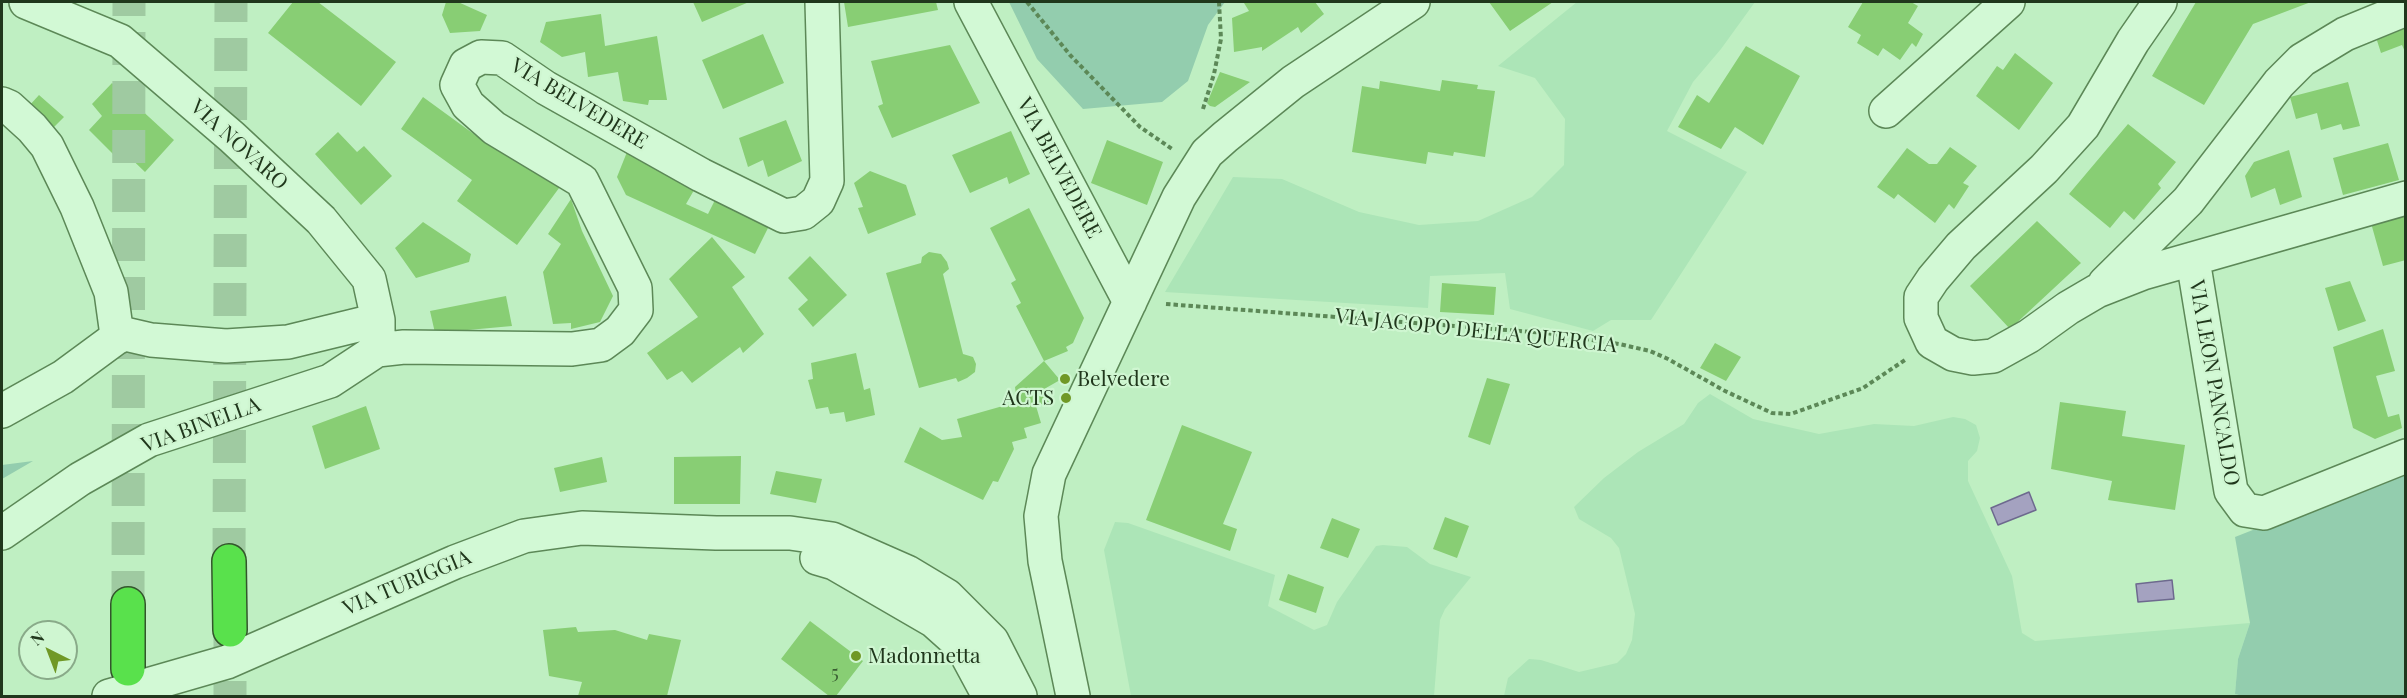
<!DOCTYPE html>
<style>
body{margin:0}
#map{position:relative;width:2407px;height:698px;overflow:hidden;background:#bfefc2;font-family:"Playfair Display",serif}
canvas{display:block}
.frame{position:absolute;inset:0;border:3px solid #20371c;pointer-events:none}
.north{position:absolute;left:18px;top:620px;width:60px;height:60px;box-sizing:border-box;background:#cff6d1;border:2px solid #89aa89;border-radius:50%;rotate:318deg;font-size:16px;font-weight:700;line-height:24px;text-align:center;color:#20371c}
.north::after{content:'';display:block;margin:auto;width:21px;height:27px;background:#709826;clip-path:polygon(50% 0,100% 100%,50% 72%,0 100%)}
</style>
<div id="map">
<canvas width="2407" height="698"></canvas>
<div class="frame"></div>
<div class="north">N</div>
</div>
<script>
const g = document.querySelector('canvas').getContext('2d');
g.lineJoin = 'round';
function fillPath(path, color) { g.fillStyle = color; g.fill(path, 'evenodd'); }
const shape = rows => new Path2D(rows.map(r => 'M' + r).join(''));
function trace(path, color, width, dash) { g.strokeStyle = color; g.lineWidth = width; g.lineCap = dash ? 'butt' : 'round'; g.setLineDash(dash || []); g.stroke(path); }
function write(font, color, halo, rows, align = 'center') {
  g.font = font + ' "Playfair Display",serif'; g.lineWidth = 4.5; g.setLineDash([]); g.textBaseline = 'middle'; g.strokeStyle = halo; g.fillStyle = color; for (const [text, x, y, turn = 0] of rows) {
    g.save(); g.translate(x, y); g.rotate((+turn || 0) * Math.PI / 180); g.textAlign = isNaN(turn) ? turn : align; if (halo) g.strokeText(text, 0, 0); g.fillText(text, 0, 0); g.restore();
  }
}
const farmland = shape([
 [1577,2,1755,2,1721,49,1693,82,1667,131,1747,172,1651,320,1611,320,1593,331,1510,309,1505,273,1430,276,1428,308,1165,292,1233,177,1282,179,1359,212,1419,225,1478,221,1532,197,1564,165,1565,119,1535,78,1498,66],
 [1710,394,1753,419,1819,434,1874,424,1914,426,1953,417,1965,419,1976,425,1980,438,1977,451,1968,461,1968,481,2012,576,2022,633,2035,641,2250,623,2238,659,2235,694,2243,696,1504,696,1508,678,1529,659,1541,660,1579,672,1617,663,1626,654,1632,640,1635,614,1619,548,1611,538,1579,519,1574,507,1604,478,1638,452,1684,424,1698,403],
 [1115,522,1128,523,1275,575,1268,606,1314,630,1327,625,1337,602,1376,546,1383,545,1407,547,1430,564,1471,577,1445,609,1440,620,1434,696,1131,696,1104,550]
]);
const green = shape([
 [1009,2,1225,2,1208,25,1188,81,1162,102,1083,109,1037,59],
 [33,461,2,479,2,465],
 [2405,470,2405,696,2243,696,2235,694,2238,659,2250,623,2235,537]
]);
const water = shape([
 [2029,492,2036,510,1998,525,1991,508,2029,492],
 [2172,580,2174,599,2138,602,2136,584,2172,580]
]);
const building = shape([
 [293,2,318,2,396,62,361,106,268,33],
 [446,2,458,2,487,15,480,31,450,33,442,15],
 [693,2,749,2,702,22],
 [844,2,936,2,938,10,848,27],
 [1246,2,1315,2,1324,14,1301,33,1298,27,1262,51,1262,47,1234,52,1232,18,1249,11,1244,3],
 [1489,2,1553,2,1510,31],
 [1863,2,1911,2,1918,6,1908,23,1923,34,1916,47,1912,43,1900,60,1883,48,1878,56,1857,43,1861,35,1848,27],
 [2196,2,2311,2,2253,24,2204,105,2152,76],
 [601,14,605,46,657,36,667,100,649,100,648,105,623,101,618,72,588,77,585,52,562,57,540,42,546,22],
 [2406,20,2406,54,2402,45,2381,53,2373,28],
 [763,34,784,83,723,109,702,60],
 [950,45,980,103,892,138,878,106,883,104,871,61],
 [1746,46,1800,76,1763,145,1735,127,1721,149,1678,127,1697,95,1709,103],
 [2015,53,2053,83,2019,130,1976,96,1997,66,2003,70],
 [1220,72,1250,82,1215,107,1210,106,1207,103],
 [1442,80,1478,85,1477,89,1495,91,1485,157,1454,152,1453,156,1428,152,1426,164,1352,152,1362,86,1379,89,1380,81,1440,91],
 [2348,82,2360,126,2343,130,2341,124,2321,130,2317,113,2296,119,2290,97],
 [112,83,174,140,145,172,119,147,113,154,89,130,102,116,92,104],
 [39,95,64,117,51,130,28,107],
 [423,97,482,140,490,129,562,184,517,245,457,201,472,180,401,129],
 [786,120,802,161,768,177,763,160,748,167,739,138],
 [2128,124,2176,162,2158,184,2161,188,2134,220,2124,211,2110,228,2069,194],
 [1011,131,1030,174,1009,184,1007,177,970,193,952,155],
 [338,132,357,152,364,146,392,176,361,205,315,154],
 [1107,140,1163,162,1147,205,1091,183],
 [2388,143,2399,180,2343,195,2333,158],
 [1950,147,1977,166,1963,183,1969,186,1954,209,1949,204,1935,223,1898,194,1894,199,1877,187,1907,148,1929,164,1937,164],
 [2289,150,2302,197,2280,205,2275,188,2251,198,2245,176,2254,162],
 [627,152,697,185,686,204,708,214,717,196,771,222,755,254,626,195,617,177],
 [870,171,906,185,916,215,868,234,858,208,863,207,854,183],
 [571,199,582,231,613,296,600,322,571,329,571,323,553,324,543,272,561,244,548,234],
 [1029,208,1084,318,1073,343,1066,347,1068,351,1044,361,1016,306,1021,303,1011,283,1016,280,990,228],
 [2406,214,2406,260,2383,266,2371,223],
 [2037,221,2081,263,2010,329,1970,286],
 [423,222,471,254,469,262,416,278,395,248],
 [712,237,745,277,732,287,764,334,743,353,740,347,692,383,682,371,667,380,647,353,698,317,669,279],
 [929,252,941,254,947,262,949,269,943,274,963,354,973,357,976,364,975,372,967,378,958,382,956,378,919,388,886,273,921,263,922,257],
 [810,256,847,295,813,327,798,309,808,300,788,278],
 [2350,281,2366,321,2338,331,2325,288],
 [1442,283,1496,287,1494,315,1440,312],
 [506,296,512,326,435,333,430,311],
 [2383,329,2395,371,2376,376,2388,417,2399,414,2402,428,2375,439,2353,428,2333,347],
 [1715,343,1741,357,1726,381,1700,368],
 [856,353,864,390,870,388,875,415,846,422,844,412,830,414,828,407,816,409,808,380,813,379,811,363],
 [1044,361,1060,380,1046,388,1051,401,1036,406,1041,423,1024,428,1027,438,1012,442,1014,449,998,482,993,481,983,500,904,462,920,427,942,440,962,437,957,419,1017,402,1015,387],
 [1487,378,1510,384,1490,445,1468,437],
 [2060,402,2126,411,2122,436,2185,445,2175,510,2108,500,2112,481,2051,469],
 [366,406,380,449,325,469,312,426],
 [1182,425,1252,452,1223,524,1237,529,1230,551,1146,520],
 [741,456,740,504,674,504,674,457],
 [602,457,607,482,560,492,554,468],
 [776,471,822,479,816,503,770,494],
 [1445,517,1469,526,1457,558,1433,549],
 [1332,518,1360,529,1348,558,1320,548],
 [1288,574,1324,587,1316,613,1279,600],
 [810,621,863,661,836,696,829,696,781,659],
 [576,627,578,632,615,630,647,640,649,634,681,640,667,696,578,696,582,682,549,676,543,630]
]);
const highwayTunnel = shape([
 [229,561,231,2],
 [128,604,129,2],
 [230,632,230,696]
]);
const path = shape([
 [1027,2,1070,55,1140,127,1172,149],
 [1203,109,1214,74,1221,39,1219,2],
 [1166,304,1546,333,1619,344,1650,351,1668,359,1725,391,1772,413,1791,414,1863,388,1905,360]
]);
const minor = shape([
 [26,2,120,41,232,137,321,220,369,279,378,320,378,342],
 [971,2,1130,302],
 [2160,2,2133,41,2083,126,2044,169,1961,246,1933,279,1921,297,1921,318,1932,342,1953,354,1973,358,1993,356,2029,336,2068,308,2097,291,2143,273,2406,198],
 [2,104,9,107,32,128,47,146,77,207,111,292,116,328,125,334,151,340,226,346,288,342,378,320],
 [1886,111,2008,2],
 [2193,260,2231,491,2245,510,2264,513,2406,456],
 [2105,283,2188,201,2279,83,2302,60,2345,34,2406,9],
 [2,411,63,377,116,338,125,334],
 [2,533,80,479,149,440,330,381,377,350,404,347,572,349,601,345,620,331,636,310,635,288,582,181,494,128,468,105,457,85,466,65,481,57,502,58,546,88,701,175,784,216,803,213,818,201,827,181,822,2],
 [817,558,834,563,934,621,962,646,989,696],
 [109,696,227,662,455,562,524,536,582,528,716,533,790,533,832,539,907,572,947,596,992,641,1020,696],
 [1073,696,1045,561,1041,516,1049,474,1179,197,1207,153,1225,137,1293,82,1413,2]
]);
const highway = shape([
 [229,561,230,630],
 [128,669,128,604]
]);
const markers = [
 [1065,379,6,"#709826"],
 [1066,398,6,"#709826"],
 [856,656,6,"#709826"]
];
const numberNames = [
 ["5",835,673]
];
const streetNames = [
 ["VIA BELVEDERE",579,104,31],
 ["VIA NOVARO",239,145,42],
 ["VIA BELVEDERE",1059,168,62],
 ["VIA JACOPO DELLA QUERCIA",1476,331,6],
 ["VIA LEON PANCALDO",2214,383,80],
 ["VIA BINELLA",201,425,-20],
 ["VIA TURIGGIA",407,583,-23]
];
const poiNames = [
 ["Belvedere",1077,379],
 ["ACTS",1054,398,"right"],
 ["Madonnetta",868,656]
];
fillPath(farmland, '#ace5b7');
fillPath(green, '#93cdae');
fillPath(water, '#a4a2c0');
trace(water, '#6d698e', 1.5);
fillPath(building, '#88ce74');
trace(highwayTunnel, '#9fcaa1', 33, [33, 16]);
trace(minor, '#5c8857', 36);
trace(highway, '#33552c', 36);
trace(path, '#5c8857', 4, [4.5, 3]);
trace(minor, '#d2f9d5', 33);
trace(highway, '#59e14c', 33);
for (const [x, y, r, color] of markers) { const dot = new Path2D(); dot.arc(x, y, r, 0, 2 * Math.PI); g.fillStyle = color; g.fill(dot); trace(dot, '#cff6d1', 2); }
write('18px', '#3a5d32', null, numberNames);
write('21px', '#20371c', '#cff6d1', streetNames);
write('21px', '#20371c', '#cff6d1', poiNames, 'left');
</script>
